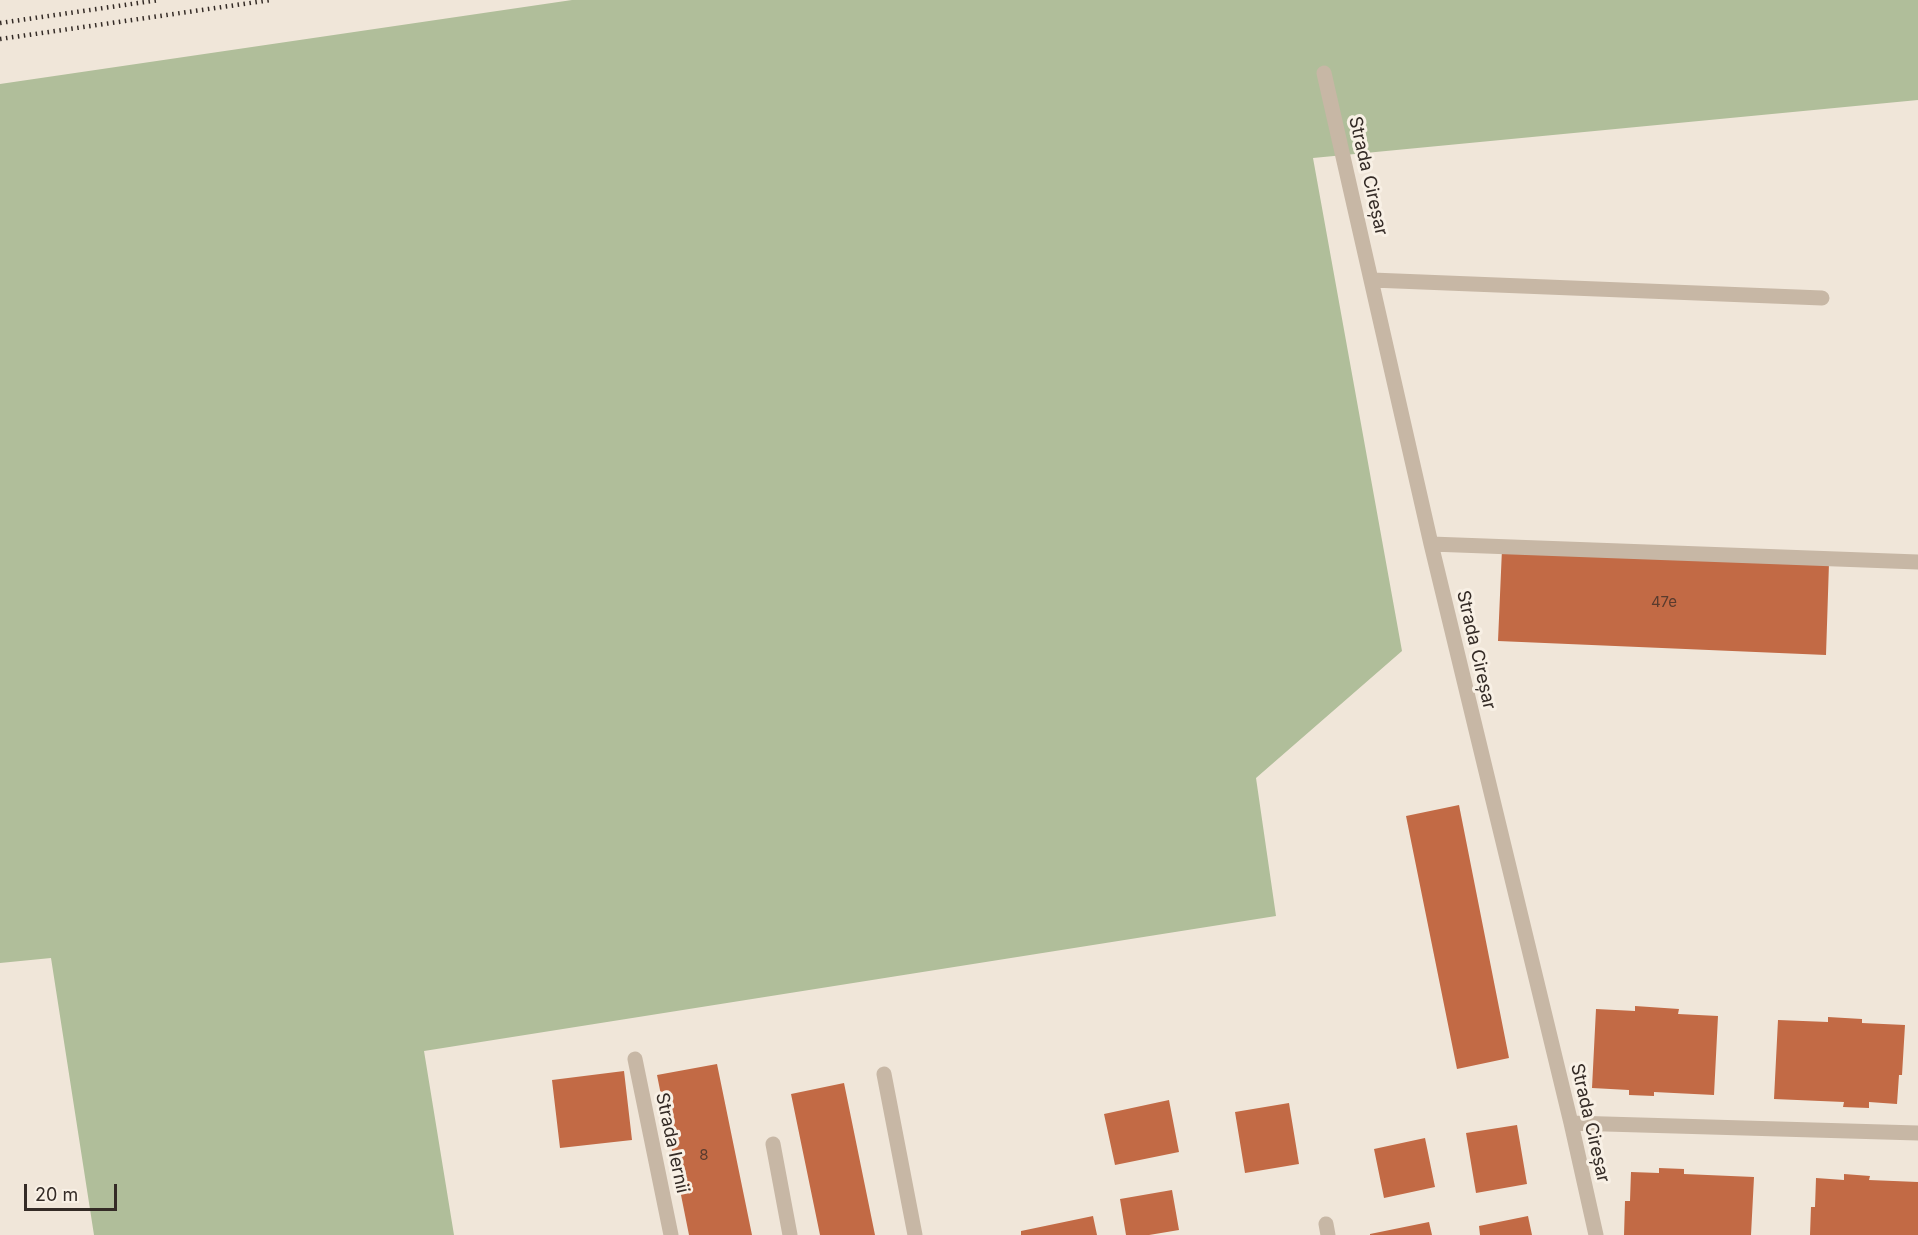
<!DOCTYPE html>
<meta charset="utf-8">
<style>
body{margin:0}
#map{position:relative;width:1918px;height:1235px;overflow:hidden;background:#f0e6d9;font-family:Inter,sans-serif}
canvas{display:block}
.scale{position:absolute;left:24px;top:1184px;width:93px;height:27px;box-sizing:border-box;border:3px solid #342b26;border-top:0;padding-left:8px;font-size:18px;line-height:21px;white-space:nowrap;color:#342b26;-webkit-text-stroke:4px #f8f0e5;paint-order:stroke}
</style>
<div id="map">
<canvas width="1918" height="1235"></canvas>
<div class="scale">20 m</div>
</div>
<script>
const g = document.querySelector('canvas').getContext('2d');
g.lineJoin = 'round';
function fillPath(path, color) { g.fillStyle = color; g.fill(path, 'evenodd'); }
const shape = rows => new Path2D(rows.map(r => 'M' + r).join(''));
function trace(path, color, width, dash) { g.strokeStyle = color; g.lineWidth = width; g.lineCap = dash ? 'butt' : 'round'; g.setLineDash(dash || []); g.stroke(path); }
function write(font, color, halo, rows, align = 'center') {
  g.font = font + ' Inter,sans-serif'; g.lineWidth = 6; g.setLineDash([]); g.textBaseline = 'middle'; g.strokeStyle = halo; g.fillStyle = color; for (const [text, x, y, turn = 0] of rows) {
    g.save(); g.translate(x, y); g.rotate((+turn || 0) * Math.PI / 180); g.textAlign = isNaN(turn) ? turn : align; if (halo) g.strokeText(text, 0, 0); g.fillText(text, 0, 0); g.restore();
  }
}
const green = shape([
 [572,0,1918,0,1918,100,1313,158,1402,651,1256,778,1276,916,424,1051,454,1235,94,1235,51,958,0,963,0,84]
]);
const building = shape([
 [1502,549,1829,563,1826,655,1498,641],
 [1459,805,1509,1058,1457,1069,1406,816],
 [1635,1006,1679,1009,1678,1014,1718,1016,1714,1095,1654,1092,1654,1096,1629,1095,1629,1090,1592,1088,1596,1009,1635,1011],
 [1828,1017,1862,1019,1862,1023,1905,1025,1902,1075,1899,1075,1897,1104,1869,1102,1869,1108,1843,1107,1844,1102,1774,1099,1778,1020,1828,1022],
 [717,1064,752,1235,689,1235,657,1075],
 [624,1071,632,1140,560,1148,552,1080],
 [844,1083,875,1235,820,1235,791,1094],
 [1169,1100,1179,1152,1115,1165,1104,1114],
 [1289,1103,1299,1164,1245,1173,1235,1112],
 [1517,1125,1527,1184,1476,1193,1466,1133],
 [1425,1138,1435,1187,1384,1198,1374,1149],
 [1659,1168,1684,1169,1684,1174,1754,1177,1751,1235,1624,1235,1625,1201,1630,1201,1631,1172,1659,1173],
 [1844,1174,1870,1176,1869,1180,1918,1182,1918,1235,1810,1235,1811,1207,1815,1207,1816,1178,1844,1180],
 [1172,1190,1179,1230,1149,1235,1126,1235,1120,1199],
 [1093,1216,1097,1235,1021,1235,1021,1231],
 [1528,1216,1532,1235,1480,1235,1479,1226],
 [1429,1222,1432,1235,1370,1235,1370,1234]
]);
const street = shape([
 [1324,73,1431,544,1571,1123,1596,1235],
 [1372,280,1822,298],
 [1431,544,1918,562],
 [635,1059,671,1235],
 [884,1074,915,1235],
 [1571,1123,1918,1133],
 [773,1144,790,1235],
 [1326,1224,1328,1235]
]);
const rail = shape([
 [0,23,159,0],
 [0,39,271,0]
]);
const numberNames = [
 ["47e",1664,602],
 ["8",704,1155]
];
const streetNames = [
 ["Strada Cireșar",1368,176,77],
 ["Strada Cireșar",1476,650,77],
 ["Strada Cireșar",1590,1123,77],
 ["Strada Iernii",672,1143,78]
];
fillPath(green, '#b0be9a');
fillPath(building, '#c26a45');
trace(street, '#c7b7a5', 15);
trace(rail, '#342b26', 4.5, [1.5, 4.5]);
write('15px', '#583b2e', null, numberNames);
write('18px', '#342b26', '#f8f0e5', streetNames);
</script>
